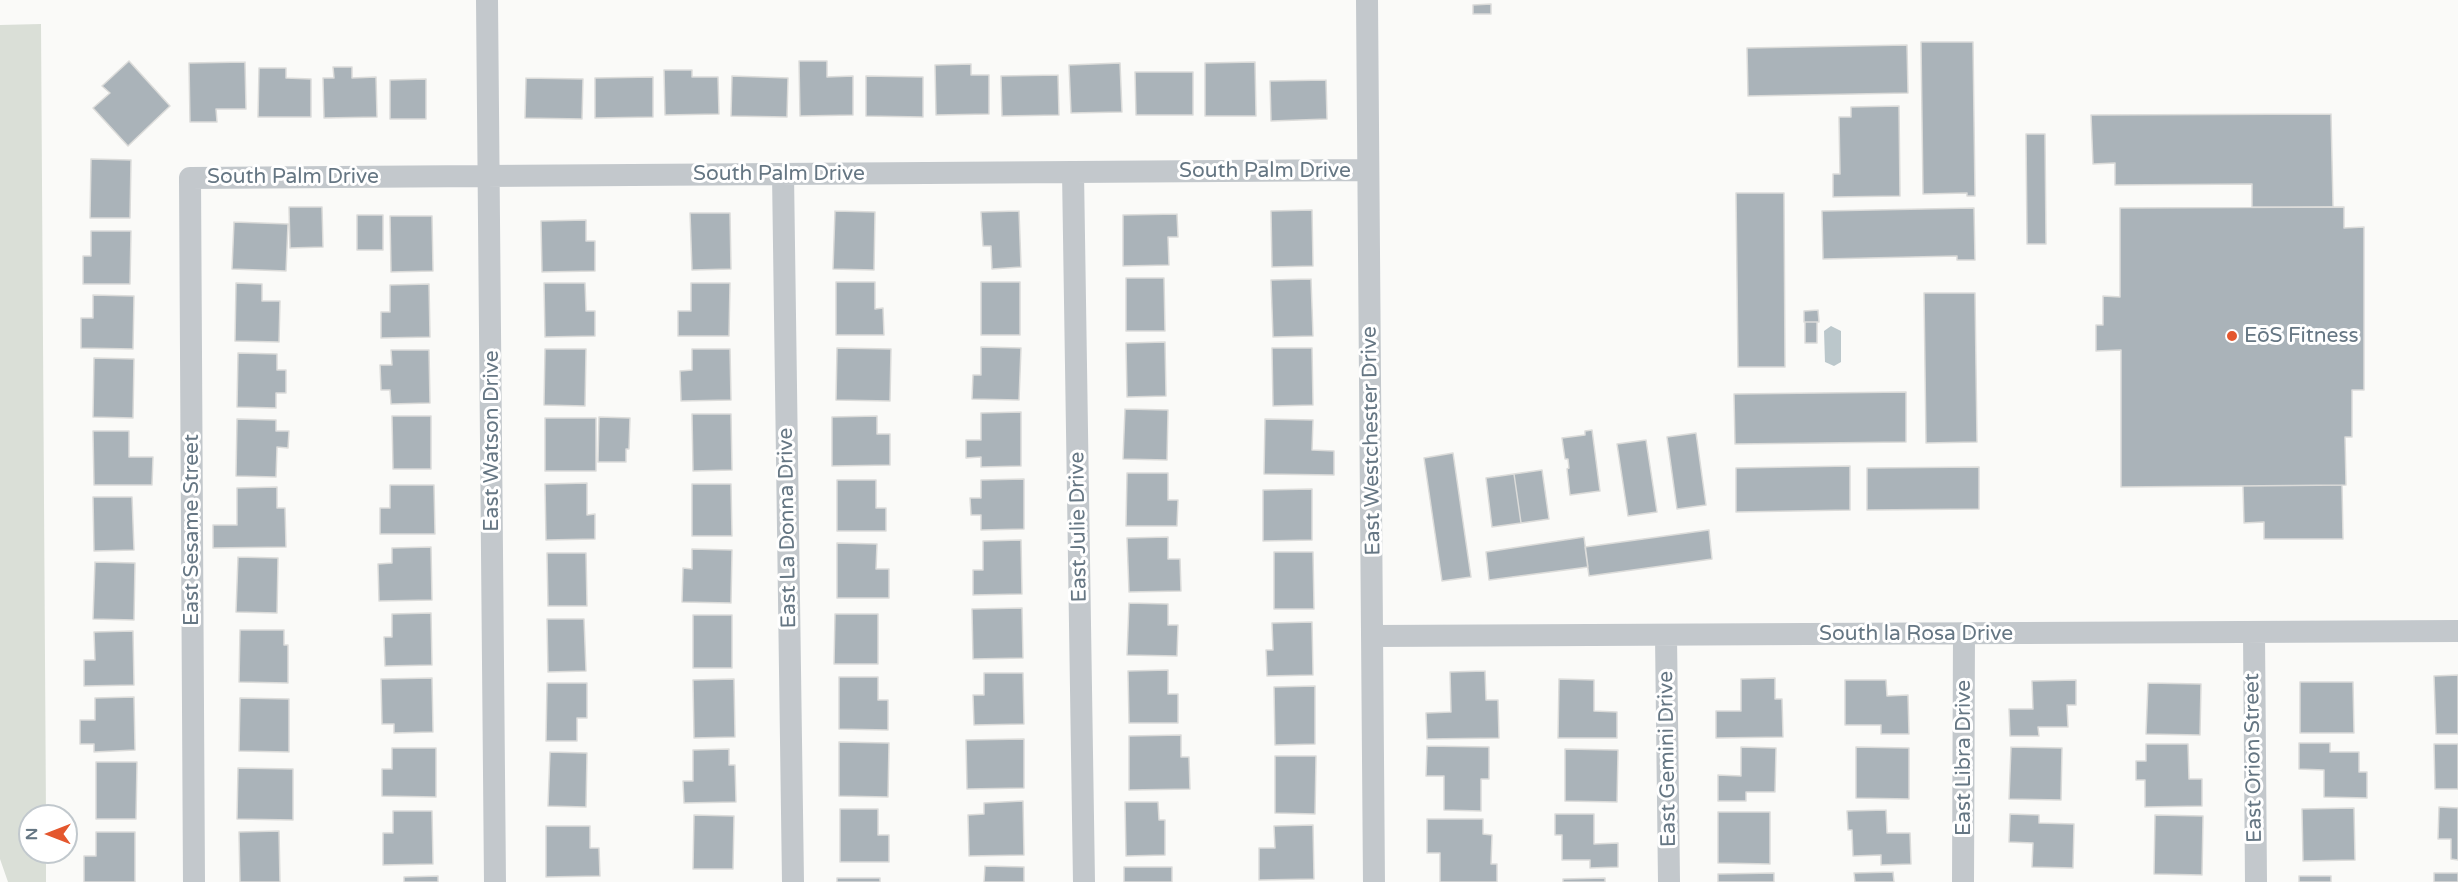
<!DOCTYPE html>
<meta charset="utf-8">
<style>
body{margin:0}
#map{position:relative;width:2458px;height:882px;overflow:hidden;background:#fafaf8;font-family:"Varela Round",sans-serif}
canvas{display:block}
.north{position:absolute;left:18px;top:804px;width:60px;height:60px;box-sizing:border-box;background:#fff;border:2px solid #c1c8cd;border-radius:50%;rotate:270deg;font-size:16px;font-weight:700;line-height:24px;text-align:center;color:#657683}
.north::after{content:'';display:block;margin:auto;width:21px;height:27px;background:#e4572e;clip-path:polygon(50% 0,100% 100%,50% 72%,0 100%)}
</style>
<div id="map">
<canvas width="2458" height="882"></canvas>
<div class="north">N</div>
</div>
<script>
const g = document.querySelector('canvas').getContext('2d');
g.lineJoin = 'round';
function fillPath(path, color) { g.fillStyle = color; g.fill(path, 'evenodd'); }
const shape = rows => new Path2D(rows.map(r => 'M' + r).join(''));
function trace(path, color, width, dash) { g.strokeStyle = color; g.lineWidth = width; g.lineCap = dash ? 'butt' : 'round'; g.setLineDash(dash || []); g.stroke(path); }
function write(font, color, halo, rows, align = 'center') {
  g.font = font + ' "Varela Round",sans-serif'; g.lineWidth = 6; g.setLineDash([]); g.textBaseline = 'middle'; g.strokeStyle = halo; g.fillStyle = color; for (const [text, x, y, turn = 0] of rows) {
    g.save(); g.translate(x, y); g.rotate((+turn || 0) * Math.PI / 180); g.textAlign = isNaN(turn) ? turn : align; if (halo) g.strokeText(text, 0, 0); g.fillText(text, 0, 0); g.restore();
  }
}
const green = shape([
 [41,24,46,816,30,816,30,852,46,852,46,882,8,882,0,859,0,25]
]);
const water = shape([
 [1831,326,1841,331,1841,362,1834,366,1825,362,1824,331]
]);
const building = shape([
 [1491,4,1491,14,1473,14,1473,5,1491,4],
 [1921,42,1973,42,1975,196,1967,196,1967,193,1923,194,1921,42],
 [1907,45,1908,93,1748,96,1747,48,1907,45],
 [129,61,170,106,128,146,93,108,110,93,102,86,129,61],
 [799,61,827,61,827,77,853,76,853,115,800,116,799,61],
 [245,62,246,109,216,109,217,122,190,122,189,63,245,62],
 [1255,62,1256,116,1205,116,1205,63,1255,62],
 [1120,63,1122,112,1071,113,1069,65,1120,63],
 [971,64,971,75,989,75,989,114,936,115,935,65,971,64],
 [333,67,352,67,352,78,376,77,377,117,324,118,323,78,334,78,333,67],
 [259,68,286,68,286,78,311,79,311,117,258,117,259,68],
 [664,70,692,70,692,77,718,77,719,114,665,115,664,70],
 [1135,72,1193,72,1193,115,1136,115,1135,72],
 [1058,75,1059,115,1002,116,1001,76,1058,75],
 [732,76,788,78,787,117,731,116,732,76],
 [866,76,923,77,923,117,866,116,866,76],
 [653,77,653,117,595,118,595,78,653,77],
 [526,78,583,79,582,119,525,118,526,78],
 [426,79,426,119,390,119,390,80,426,79],
 [1326,80,1327,119,1271,121,1270,81,1326,80],
 [1899,106,1900,196,1833,197,1833,174,1840,174,1839,117,1851,117,1851,107,1899,106],
 [2331,114,2333,207,2252,207,2252,184,2115,185,2115,163,2093,164,2091,115,2331,114],
 [2026,134,2045,134,2046,244,2027,244,2026,134],
 [91,159,131,160,130,218,90,218,91,159],
 [1736,193,1784,193,1785,367,1738,367,1736,193],
 [289,207,322,207,323,247,290,248,289,207],
 [2344,207,2344,228,2364,227,2364,390,2352,390,2352,437,2345,437,2346,485,2121,487,2121,350,2096,351,2096,325,2103,325,2103,296,2120,297,2120,208,2344,207],
 [1974,208,1975,260,1957,260,1957,256,1823,259,1822,211,1974,208],
 [1312,210,1313,266,1272,267,1271,211,1312,210],
 [835,211,875,212,874,270,833,269,835,211],
 [1019,211,1021,267,992,269,991,246,983,246,981,212,1019,211],
 [690,213,730,213,731,269,692,270,690,213],
 [1177,214,1178,237,1168,237,1169,265,1123,266,1123,215,1177,214],
 [357,215,383,215,383,250,357,250,357,215],
 [390,216,432,216,433,271,391,272,390,216],
 [586,220,586,241,595,241,595,271,542,272,541,221,586,220],
 [234,222,288,224,286,271,232,269,234,222],
 [91,231,131,231,130,284,83,284,83,256,91,256,91,231],
 [1126,278,1164,278,1165,331,1126,331,1126,278],
 [1311,279,1313,336,1273,337,1271,280,1311,279],
 [836,282,875,282,875,309,883,308,884,335,836,335,836,282],
 [981,282,1020,282,1020,335,981,335,981,282],
 [236,283,262,284,262,301,280,301,279,342,235,341,236,283],
 [544,283,585,283,586,311,595,311,595,336,545,337,544,283],
 [691,283,730,283,729,336,678,336,678,311,691,311,691,283],
 [429,284,430,337,381,338,381,312,390,312,390,285,429,284],
 [1924,293,1975,293,1977,442,1926,443,1924,293],
 [93,295,134,296,133,349,81,348,81,318,93,318,93,295],
 [1818,310,1819,322,1804,322,1804,311,1818,310],
 [1805,322,1817,322,1817,343,1805,343,1805,322],
 [1165,342,1166,396,1127,397,1126,343,1165,342],
 [981,347,1021,348,1019,400,972,399,973,375,981,375,981,347],
 [837,348,891,349,890,401,836,400,837,348],
 [1272,348,1312,348,1313,405,1273,406,1272,348],
 [545,349,586,349,585,406,544,405,545,349],
 [692,349,730,349,731,400,681,401,680,371,692,370,692,349],
 [391,350,429,350,430,403,391,404,390,390,381,390,380,365,392,365,391,350],
 [238,353,277,354,277,370,286,370,286,393,276,393,276,408,237,407,238,353],
 [94,358,134,359,133,418,93,417,94,358],
 [1906,392,1906,442,1735,444,1734,394,1906,392],
 [1125,409,1168,410,1167,460,1123,459,1125,409],
 [1021,412,1021,466,981,467,981,457,966,458,966,440,981,440,981,413,1021,412],
 [692,414,731,414,732,470,693,471,692,414],
 [392,416,431,416,431,469,393,469,392,416],
 [877,416,877,434,890,434,890,465,832,466,832,417,877,416],
 [599,417,630,418,629,449,626,449,626,462,598,462,599,417],
 [545,418,596,418,596,471,545,471,545,418],
 [237,419,276,420,276,431,289,431,288,448,277,447,276,477,236,476,237,419],
 [1265,419,1313,420,1312,450,1334,451,1334,475,1264,474,1265,419],
 [1592,430,1600,491,1570,495,1567,469,1569,468,1568,459,1565,459,1562,438,1585,435,1585,431,1592,430],
 [93,431,129,431,129,457,153,457,152,485,94,485,93,431],
 [1696,433,1706,505,1677,509,1667,437,1696,433],
 [1646,440,1657,512,1628,516,1617,444,1646,440],
 [1453,453,1471,577,1442,581,1424,458,1453,453],
 [1850,466,1850,510,1736,512,1736,468,1850,466],
 [1979,467,1979,509,1867,510,1867,468,1979,467],
 [1542,470,1549,519,1521,523,1514,474,1542,470],
 [1127,473,1168,473,1168,500,1178,500,1177,526,1126,526,1127,473],
 [1514,474,1521,523,1492,527,1486,478,1514,474],
 [1024,479,1024,529,981,530,981,515,971,515,970,498,981,498,981,480,1024,479],
 [837,480,876,480,876,508,886,508,886,531,837,531,837,480],
 [587,483,587,515,595,514,595,539,546,540,545,484,587,483],
 [692,484,731,484,732,536,692,536,692,484],
 [390,485,434,485,435,534,380,534,380,508,390,508,390,485],
 [2342,485,2343,539,2264,539,2264,522,2244,523,2243,486,2342,485],
 [277,487,277,508,285,508,286,547,213,548,213,525,237,525,237,488,277,487],
 [1312,489,1312,540,1263,541,1263,490,1312,489],
 [93,497,132,497,134,550,94,551,93,497],
 [1709,530,1712,559,1589,576,1585,547,1709,530],
 [1168,537,1168,559,1180,559,1181,591,1129,592,1127,538,1168,537],
 [1584,537,1588,567,1489,580,1486,552,1584,537],
 [1021,540,1022,594,973,595,973,570,983,570,983,541,1021,540],
 [837,543,877,544,876,569,889,569,889,598,837,598,837,543],
 [431,547,432,600,379,601,378,564,392,563,392,548,431,547],
 [692,549,732,550,731,603,682,602,683,568,692,569,692,549],
 [1274,552,1313,552,1314,609,1274,609,1274,552],
 [547,553,586,553,587,606,548,606,547,553],
 [238,557,278,558,277,613,236,612,238,557],
 [95,562,135,563,134,620,93,619,95,562],
 [1129,603,1168,604,1168,625,1178,625,1177,656,1127,655,1129,603],
 [1022,608,1023,658,973,659,972,609,1022,608],
 [431,613,432,665,385,666,384,637,392,637,392,614,431,613],
 [835,614,878,614,878,664,834,664,835,614],
 [693,615,732,615,732,668,693,668,693,615],
 [547,619,584,619,586,671,548,672,547,619],
 [1312,622,1313,675,1267,676,1266,650,1273,650,1272,623,1312,622],
 [240,630,284,630,284,645,288,645,288,683,239,682,240,630],
 [133,631,134,685,84,686,84,660,95,660,94,632,133,631],
 [1168,670,1168,694,1178,694,1178,723,1129,723,1128,671,1168,670],
 [1485,671,1486,700,1498,700,1499,738,1427,739,1426,713,1451,712,1450,672,1485,671],
 [984,673,1023,673,1024,724,974,725,973,695,984,695,984,673],
 [2458,675,2458,734,2436,734,2434,676,2458,675],
 [839,677,878,677,878,700,888,700,888,730,839,729,839,677],
 [432,678,433,732,394,733,394,724,382,724,381,679,432,678],
 [1775,678,1775,699,1782,699,1783,737,1716,738,1716,711,1741,711,1741,679,1775,678],
 [734,679,735,737,694,738,693,680,734,679],
 [1559,679,1594,680,1594,711,1617,712,1617,738,1558,738,1559,679],
 [1845,680,1886,680,1887,696,1908,695,1909,734,1881,734,1881,725,1845,725,1845,680],
 [2076,680,2076,705,2067,705,2068,727,2038,727,2039,736,2010,736,2009,709,2033,709,2032,681,2076,680],
 [2300,682,2353,682,2354,733,2300,733,2300,682],
 [547,683,587,683,587,718,577,718,577,741,546,741,547,683],
 [2148,683,2201,684,2200,735,2146,734,2148,683],
 [1315,686,1315,744,1275,745,1274,687,1315,686],
 [134,697,135,750,94,752,94,744,80,744,80,720,95,720,95,698,134,697],
 [240,698,289,699,289,752,239,751,240,698],
 [1181,735,1181,757,1189,757,1190,789,1129,790,1129,736,1181,735],
 [1024,739,1024,788,967,789,966,740,1024,739],
 [839,742,889,743,888,797,839,796,839,742],
 [2299,743,2330,743,2330,752,2359,752,2359,772,2367,772,2367,798,2324,797,2324,770,2299,769,2299,743],
 [2146,744,2188,744,2189,779,2202,779,2202,806,2145,807,2145,780,2136,780,2136,761,2146,761,2146,744],
 [2434,744,2458,744,2458,789,2435,789,2434,744],
 [1427,746,1489,747,1489,779,1481,779,1481,811,1444,810,1444,776,1426,776,1427,746],
 [1741,747,1776,748,1775,792,1746,792,1746,801,1718,801,1718,775,1741,776,1741,747],
 [1856,747,1909,748,1909,799,1856,798,1856,747],
 [2011,747,2062,748,2061,800,2009,799,2011,747],
 [392,748,436,748,436,797,382,796,382,769,392,769,392,748],
 [729,749,729,765,735,765,736,802,684,803,683,781,693,781,693,750,729,749],
 [1565,749,1618,750,1617,802,1565,801,1565,749],
 [550,752,587,753,586,807,548,806,550,752],
 [1275,756,1316,756,1315,814,1275,813,1275,756],
 [96,762,137,762,136,819,96,819,96,762],
 [238,768,293,769,293,820,237,819,238,768],
 [1023,801,1024,855,969,856,968,815,984,814,984,803,1023,801],
 [1125,802,1158,802,1159,820,1165,820,1165,855,1126,856,1125,802],
 [2439,807,2458,808,2458,860,2451,859,2451,839,2438,839,2439,807],
 [2354,808,2355,860,2303,861,2302,809,2354,808],
 [840,809,878,809,878,835,889,835,889,862,840,862,840,809],
 [1886,810,1887,833,1910,833,1911,864,1881,865,1881,855,1853,856,1852,830,1848,830,1847,811,1886,810],
 [393,811,432,811,433,864,383,865,383,833,393,833,393,811],
 [1718,812,1770,812,1770,864,1718,863,1718,812],
 [1555,814,1594,814,1594,844,1618,843,1618,867,1590,868,1590,860,1562,860,1562,835,1555,835,1555,814],
 [2010,814,2039,815,2039,823,2074,824,2073,868,2032,867,2033,843,2009,842,2010,814],
 [694,815,734,816,733,869,693,869,694,815],
 [2155,815,2203,816,2202,875,2154,874,2155,815],
 [1427,819,1483,819,1483,834,1492,835,1491,864,1497,864,1497,882,1440,882,1440,853,1427,853,1427,819],
 [1313,825,1314,879,1259,880,1259,848,1275,848,1274,826,1313,825],
 [546,826,590,826,590,848,599,848,600,876,546,877,546,826],
 [279,831,280,882,240,882,239,832,279,831],
 [96,832,135,832,135,882,84,882,84,856,96,856,96,832],
 [985,866,1024,867,1024,882,984,882,985,866],
 [1124,867,1172,867,1172,882,1124,882,1124,867],
 [1893,872,1894,882,1855,882,1854,873,1893,872],
 [1774,873,1774,882,1718,882,1718,874,1774,873],
 [2434,873,2458,873,2458,882,2434,882,2434,873],
 [438,876,438,882,404,882,404,877,438,876],
 [2299,876,2331,876,2331,882,2299,882,2299,876],
 [837,878,880,878,880,882,837,882,837,878],
 [1605,878,1605,882,1563,882,1563,879,1605,878]
]);
const minor = shape([
 [487,0,495,882],
 [1367,0,1374,882],
 [1073,172,1084,882],
 [783,174,793,882],
 [2254,634,2256,882],
 [1374,636,2458,631],
 [1666,636,1669,882],
 [194,882,190,178,1368,170],
 [1963,882,1964,634]
]);
const markers = [
 [2232,336,6,"#e4572e"]
];
const streetNames = [
 ["South Palm Drive",1265,171],
 ["South Palm Drive",779,174],
 ["South Palm Drive",293,177],
 ["East Watson Drive",492,441,-90],
 ["East Westchester Drive",1372,441,-91],
 ["East Julie Drive",1079,527,-91],
 ["East La Donna Drive",788,528,-91],
 ["East Sesame Street",192,530,-90],
 ["South la Rosa Drive",1916,634],
 ["East Libra Drive",1964,758,-90],
 ["East Orion Street",2254,758,-91],
 ["East Gemini Drive",1668,759,-91]
];
const poiNames = [
 ["EōS Fitness",2244,336]
];
fillPath(green, '#dadfd7');
fillPath(water, '#bbc7cb');
fillPath(building, '#aab3b9');
trace(building, '#dcdcda', 1.5);
trace(minor, '#c3c8cc', 22);
for (const [x, y, r, color] of markers) { const dot = new Path2D(); dot.arc(x, y, r, 0, 2 * Math.PI); g.fillStyle = color; g.fill(dot); trace(dot, '#fff', 2); }
write('21px', '#657683', '#fff', streetNames);
write('21px', '#657683', '#fff', poiNames, 'left');
</script>
